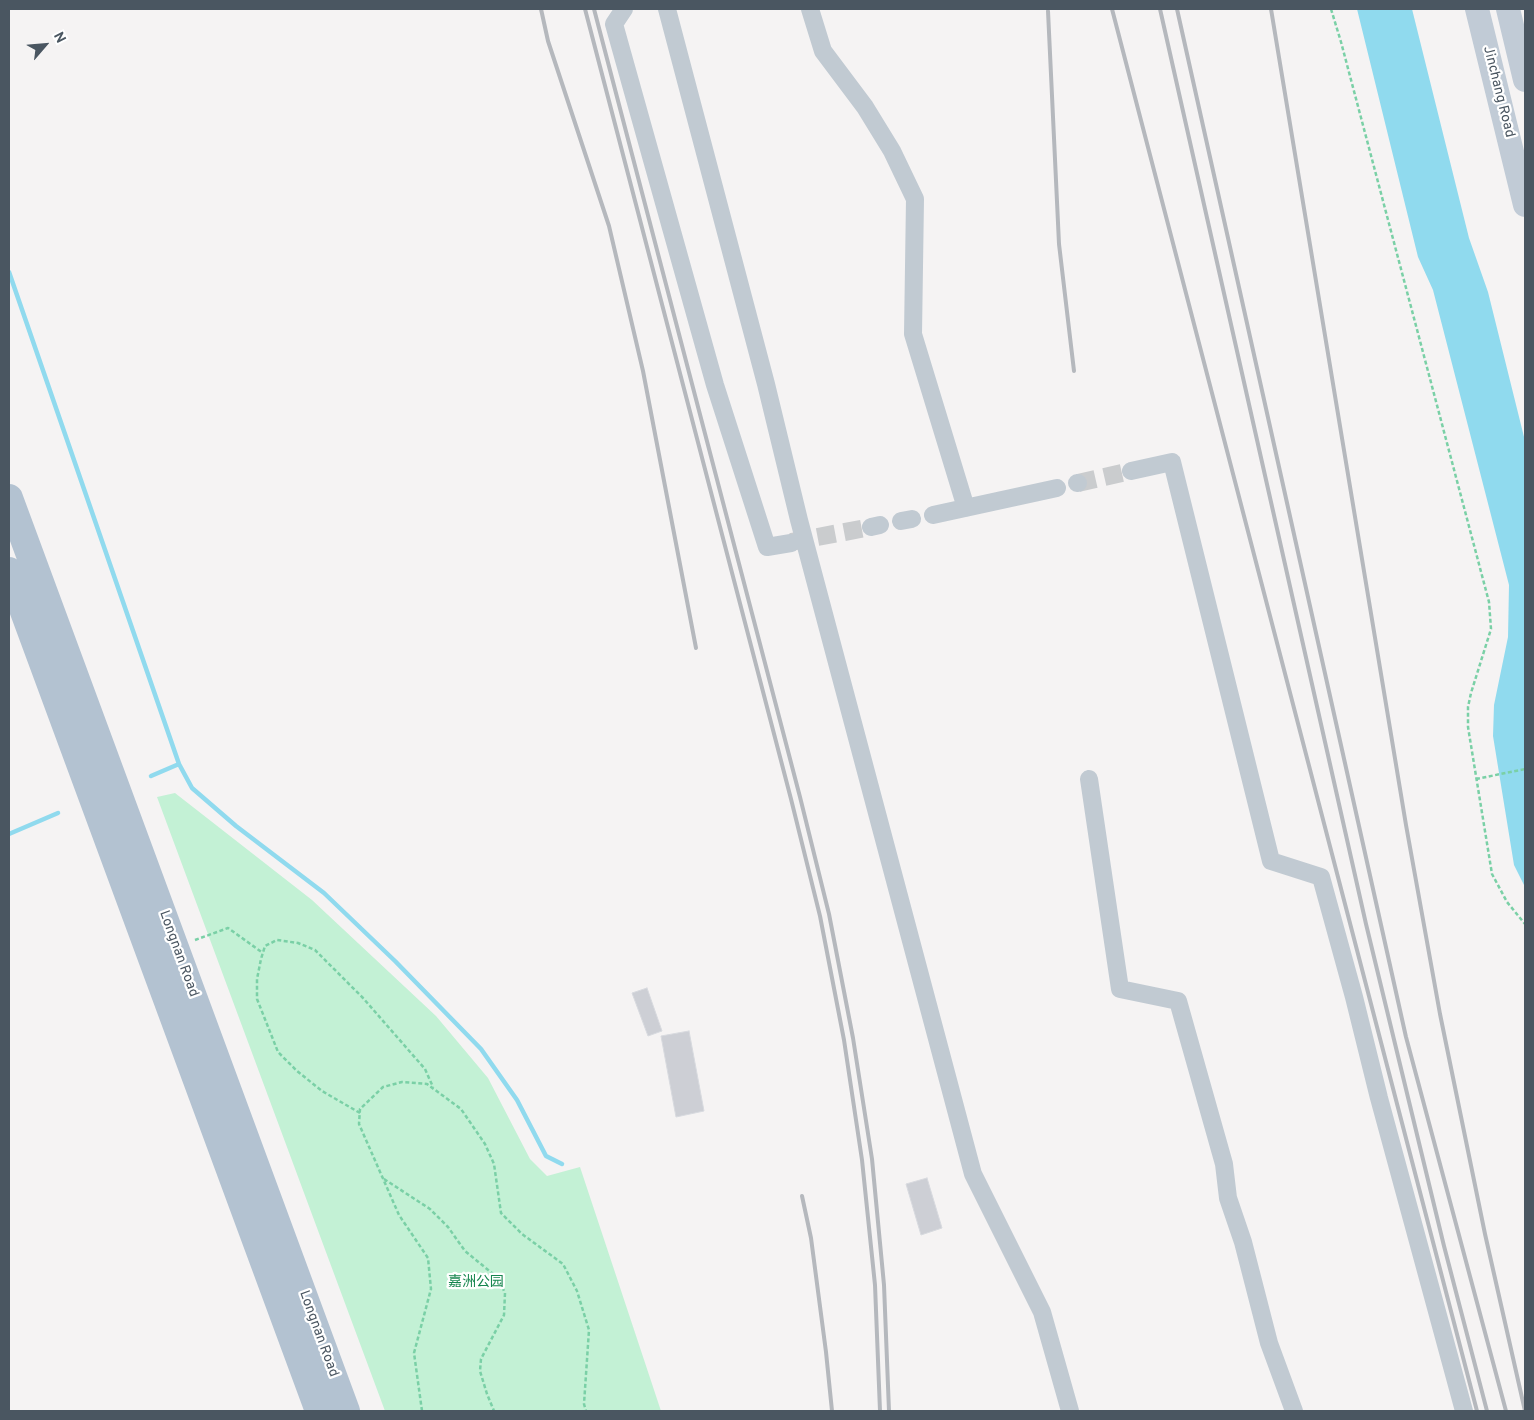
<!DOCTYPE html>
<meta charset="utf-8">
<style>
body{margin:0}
#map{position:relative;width:1534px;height:1420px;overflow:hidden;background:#f5f3f3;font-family:Overpass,sans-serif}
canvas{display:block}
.frame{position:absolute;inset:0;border:10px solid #4a5661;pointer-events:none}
.north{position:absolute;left:20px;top:20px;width:50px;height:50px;-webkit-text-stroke:4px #fff;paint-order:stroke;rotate:63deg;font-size:14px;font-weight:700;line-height:20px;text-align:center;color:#4a5661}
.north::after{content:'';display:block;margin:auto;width:18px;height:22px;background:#4a5661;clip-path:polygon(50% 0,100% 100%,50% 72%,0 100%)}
</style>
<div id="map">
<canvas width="1534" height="1420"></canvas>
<div class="frame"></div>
<div class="north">N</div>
</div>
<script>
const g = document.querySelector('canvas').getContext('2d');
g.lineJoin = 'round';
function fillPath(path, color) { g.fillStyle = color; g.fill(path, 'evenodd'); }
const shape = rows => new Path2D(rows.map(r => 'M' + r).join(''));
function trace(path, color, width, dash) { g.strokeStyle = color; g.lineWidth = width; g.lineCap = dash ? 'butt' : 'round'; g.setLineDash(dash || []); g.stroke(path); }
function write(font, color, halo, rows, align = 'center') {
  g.font = font + ' Overpass,"Noto Sans SC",sans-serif'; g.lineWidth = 4.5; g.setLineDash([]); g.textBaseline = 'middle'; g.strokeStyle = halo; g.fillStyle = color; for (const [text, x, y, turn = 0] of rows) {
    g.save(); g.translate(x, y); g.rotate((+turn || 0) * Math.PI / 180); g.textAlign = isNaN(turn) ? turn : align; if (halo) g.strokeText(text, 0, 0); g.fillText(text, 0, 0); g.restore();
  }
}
const green = shape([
 [175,793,312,900,436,1016,488,1078,530,1159,547,1176,580,1167,661,1411,385,1411,157,797]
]);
const water = shape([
 [1357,9,1412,9,1469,238,1488,292,1525,441,1525,887,1514,865,1493,736,1494,705,1508,637,1509,585,1433,290,1418,257]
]);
const stream = shape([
 [9,272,179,764,151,776],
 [179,764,192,788,236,826,324,893,395,961,481,1049,517,1100,546,1156,562,1164],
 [9,834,58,813]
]);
const building = shape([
 [647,988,662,1031,648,1036,632,993,647,988],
 [689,1031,704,1111,676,1117,661,1036,689,1031],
 [927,1178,942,1228,921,1235,906,1184,927,1178]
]);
const minorTunnel = shape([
 [1078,483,1131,471],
 [791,542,871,527]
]);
const path = shape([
 [1331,9,1341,42,1489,602,1491,629,1471,693,1468,707,1468,727,1492,874,1507,902,1525,924],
 [1476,779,1525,769],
 [195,940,228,928,263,953],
 [360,1113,322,1091,297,1071,278,1052,257,999,257,979,261,959,265,946,277,940,298,943,315,950,363,998,425,1069,433,1087],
 [384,1179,430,1209,448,1227,465,1251,498,1278,505,1293,504,1315,481,1359,480,1371,487,1394,494,1411],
 [422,1411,414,1353,431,1289,428,1258,399,1215,359,1124,360,1109,383,1087,402,1082,427,1084,461,1109,485,1144,494,1164,501,1213,522,1234,563,1264,577,1291,589,1330,584,1404,586,1411]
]);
const minor = shape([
 [624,9,614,24,715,385,767,547,791,543],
 [667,9,766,384,799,520,973,1174,1042,1312,1070,1411],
 [810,9,823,51,865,107,892,151,915,199,913,334,966,508],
 [1131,471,1172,462,1271,861,1321,877,1354,997,1379,1098,1464,1411],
 [1077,483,1078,483],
 [933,515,1057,488],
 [901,521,912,519],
 [871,527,880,525],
 [1089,779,1120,989,1178,1001,1224,1164,1228,1198,1243,1242,1269,1343,1294,1411]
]);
const secondary = shape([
 [1477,9,1525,205],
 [1508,9,1525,80]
]);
const primary = shape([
 [9,498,346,1411],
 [9,571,319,1411]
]);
const rail = shape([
 [541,9,548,41,609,226,643,371,696,648],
 [585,9,791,799,820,916,844,1040,862,1160,875,1285,880,1411],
 [594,9,800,797,829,914,853,1038,872,1159,884,1285,889,1411],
 [1112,9,1477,1411],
 [1160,9,1366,924,1444,1246,1487,1411],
 [1177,9,1406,1037,1506,1411],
 [1271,9,1406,825,1440,1014,1485,1234,1525,1411],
 [1048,11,1059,244,1074,371],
 [802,1196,811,1238,826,1352,832,1411]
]);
const streetNames = [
 ["Jinchang Road",1498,92,76],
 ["Longnan Road",178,954,70],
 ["Longnan Road",318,1334,70]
];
const parkNames = [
 ["嘉洲公园",476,1283]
];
fillPath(green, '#c3f1d5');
fillPath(water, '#90daee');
trace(stream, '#90daee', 4.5);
fillPath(building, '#cdcfd5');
trace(building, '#d7d9de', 1);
trace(minorTunnel, '#caccce', 18, [18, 9]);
trace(path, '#7ad0a6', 2.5, [4, 2.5]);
trace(minor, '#c1cad2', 18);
trace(secondary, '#c1cbd6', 24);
trace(primary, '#b3c2d1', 28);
trace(rail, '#b5b8bd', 4);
write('14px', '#4a5661', '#fff', streetNames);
write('14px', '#17864f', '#fff', parkNames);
</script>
